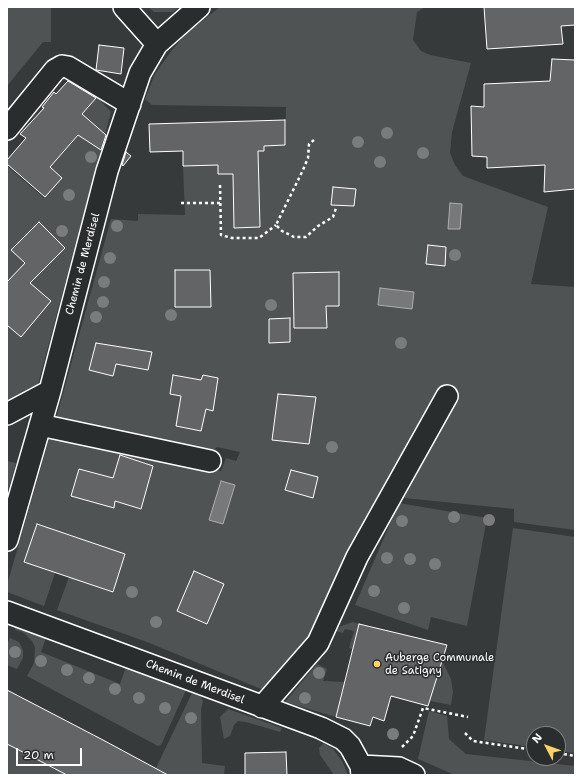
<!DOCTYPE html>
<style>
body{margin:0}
#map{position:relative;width:582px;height:782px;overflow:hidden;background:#373a3b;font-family:"Shantell Sans",sans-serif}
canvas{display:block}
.frame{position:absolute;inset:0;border:8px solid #fff;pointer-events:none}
.north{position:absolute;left:526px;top:726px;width:40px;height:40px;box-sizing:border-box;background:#2a2d2e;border:1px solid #7f8182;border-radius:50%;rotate:311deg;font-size:11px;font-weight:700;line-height:16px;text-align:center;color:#fff}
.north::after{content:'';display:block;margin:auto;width:14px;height:18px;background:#ffd166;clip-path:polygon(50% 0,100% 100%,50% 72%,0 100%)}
.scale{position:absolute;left:16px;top:748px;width:66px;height:18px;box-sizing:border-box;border:2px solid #fff;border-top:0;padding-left:5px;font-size:12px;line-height:14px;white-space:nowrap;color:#fff;-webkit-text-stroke:3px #2a2d2e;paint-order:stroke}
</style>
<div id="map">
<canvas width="582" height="782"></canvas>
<div class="frame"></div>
<div class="north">N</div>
<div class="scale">20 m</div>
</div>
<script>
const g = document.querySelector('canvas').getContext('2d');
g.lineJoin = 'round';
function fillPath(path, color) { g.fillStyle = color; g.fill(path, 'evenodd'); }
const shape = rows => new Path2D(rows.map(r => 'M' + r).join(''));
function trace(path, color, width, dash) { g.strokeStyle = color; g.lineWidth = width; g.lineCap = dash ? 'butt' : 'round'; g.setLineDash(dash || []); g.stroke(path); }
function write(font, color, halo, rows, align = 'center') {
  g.font = font + ' "Shantell Sans",sans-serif'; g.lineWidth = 3; g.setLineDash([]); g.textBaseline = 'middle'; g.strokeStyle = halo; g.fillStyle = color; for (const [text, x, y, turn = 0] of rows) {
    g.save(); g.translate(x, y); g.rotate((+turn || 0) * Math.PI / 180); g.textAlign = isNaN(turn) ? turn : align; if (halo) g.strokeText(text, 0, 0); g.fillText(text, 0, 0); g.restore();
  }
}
const green = shape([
 [7,7,51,7,51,42,43,42,7,86],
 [148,7,179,7,173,12,154,12],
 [220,7,425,7,417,12,413,40,421,51,430,55,471,63,452,132,450,153,455,165,463,176,548,207,531,284,575,287,575,530,514,522,514,509,404,498,459,396,441,394,303,652,266,691,147,642,57,610,69,577,55,573,44,606,7,592,7,585,49,439,221,471,226,458,236,461,240,452,217,447,213,451,157,441,56,419,111,219,138,221,138,214,185,215,183,166,218,165,218,174,233,174,234,228,260,227,258,151,264,151,264,146,285,145,286,107,152,105,145,99,155,74,172,50,187,33],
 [97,97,111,112,37,388,7,406,7,166,44,198,62,178,50,167,66,149,71,126],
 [7,461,16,463,7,493],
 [399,503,487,518,467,626,431,617,428,630,355,605],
 [513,528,575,537,575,753,558,751,558,734,534,734,534,747,484,740],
 [353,622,359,624,353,649,349,648,354,631,345,629,343,633,336,631,341,626],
 [15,626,47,635,41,652,120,684,126,667,186,690,161,745,158,746,27,676,34,663,35,647,32,641,23,632,15,630],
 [10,638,19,642,23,650,23,658,17,669,7,665,7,645],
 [442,661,451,679,453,692,451,705,430,701],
 [317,664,327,669,323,681,345,682,336,717,285,702],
 [192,693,200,696,203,701,201,710,202,763,225,766,224,775,169,775,156,768],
 [228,709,282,728,280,732,246,722,238,721,234,725,230,736,224,739,220,717],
 [429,711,447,716,449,739,466,754,575,766,575,775,455,775,418,759],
 [324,743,333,749,342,761,348,775,334,775,320,755,319,748],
 [7,744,58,770,67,775,7,775]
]);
const water = shape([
 [450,203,462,204,460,229,448,229,450,203],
 [380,288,414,292,412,309,378,305,380,288],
 [221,481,235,485,223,524,209,520,221,481]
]);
const building = shape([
 [484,7,575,7,575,25,561,26,563,44,487,49,484,7],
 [99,45,124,48,121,74,96,70,99,45],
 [552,59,575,60,575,189,544,192,545,165,487,168,487,157,472,156,471,106,484,107,484,84,550,81,552,59],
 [68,81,96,98,82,114,106,135,101,150,78,135,50,167,62,178,45,197,7,164,7,160,26,138,20,134,44,108,42,107,54,92,56,94,68,81],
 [285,120,285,145,264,146,264,151,258,151,260,227,234,228,233,174,218,174,218,165,183,166,183,151,150,152,149,124,285,120],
 [126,152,131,156,123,166,122,165,126,152],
 [333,187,356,189,354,206,331,205,333,187],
 [39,222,65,248,30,283,51,301,21,337,7,325,7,282,25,263,11,250,39,222],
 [428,245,446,247,445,266,426,264,428,245],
 [175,270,210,270,211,307,175,307,175,270],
 [339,272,339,306,326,306,327,328,294,328,293,273,339,272],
 [290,318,290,342,269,343,269,319,290,318],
 [96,343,152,352,148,370,116,364,113,376,89,370,96,343],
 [173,375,201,380,203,375,218,378,213,411,206,409,201,431,176,426,181,396,170,394,173,375],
 [278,394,316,397,309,444,272,440,278,394],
 [120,455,153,466,141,509,115,501,114,508,71,496,79,469,113,478,120,455],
 [291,470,318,477,313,498,285,490,291,470],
 [37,524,125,554,113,592,24,562,37,524],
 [194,571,224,584,207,624,177,611,194,571],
 [359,624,447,645,428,706,391,696,384,721,373,717,370,726,336,717,359,624],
 [7,690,103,740,168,775,67,775,15,748,7,744,7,690],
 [286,752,287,775,245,775,245,753,286,752]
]);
const path = shape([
 [314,140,309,144,308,158,303,170,276,225,282,231,294,237,306,237,318,226,333,217,336,208],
 [220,185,221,235,232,238,259,238,276,225],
 [181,203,220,203],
 [465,733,473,741,534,750],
 [402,747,413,736,423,708,468,717],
 [558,753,575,756]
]);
const minor = shape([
 [124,7,157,44],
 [7,129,55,70,62,66,68,67,130,104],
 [7,414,50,391],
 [40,425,210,461],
 [7,540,50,391,107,171,140,73,157,44,199,7],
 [7,612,321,728,343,739,350,746,361,766,362,775],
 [262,707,318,643,357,557,447,396],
 [361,766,399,768,414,775]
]);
const trees = [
 [387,133],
 [358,142],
 [423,153],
 [91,157],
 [380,162],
 [69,195],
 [117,226],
 [62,231],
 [455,255],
 [110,258],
 [104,282],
 [103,302],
 [271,305],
 [171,315],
 [96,317],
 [401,343],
 [332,447],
 [454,517],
 [489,520],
 [402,521],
 [387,558],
 [410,559],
 [435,564],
 [374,591],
 [132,592],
 [404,608],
 [156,622],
 [15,652],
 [41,661],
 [67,670],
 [319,673],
 [89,678],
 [115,689],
 [139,698],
 [305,698],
 [165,708],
 [191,718],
 [393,734]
];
const markers = [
 [377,664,4,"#ffd166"]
];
const streetNames = [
 ["Chemin de Merdisel",83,264,-75],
 ["Chemin de Merdisel",195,682,21]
];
const poiNames = [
 ["Auberge Communale",385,658],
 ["de Satigny",385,671]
];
fillPath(green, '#505354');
fillPath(water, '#767879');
trace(water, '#adaeaf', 1);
fillPath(building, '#636465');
trace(building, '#fff', 1);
trace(minor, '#fff', 24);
trace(path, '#fff', 2.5, [3, 3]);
trace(minor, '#2a2d2e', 21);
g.fillStyle = '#7a7c7c';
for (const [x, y] of trees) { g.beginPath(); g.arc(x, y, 6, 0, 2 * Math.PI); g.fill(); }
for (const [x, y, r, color] of markers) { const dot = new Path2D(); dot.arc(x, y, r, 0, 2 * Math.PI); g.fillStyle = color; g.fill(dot); trace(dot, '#2a2d2e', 1.5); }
write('11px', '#fff', '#2a2d2e', streetNames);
write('11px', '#fff', '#2a2d2e', poiNames, 'left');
</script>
